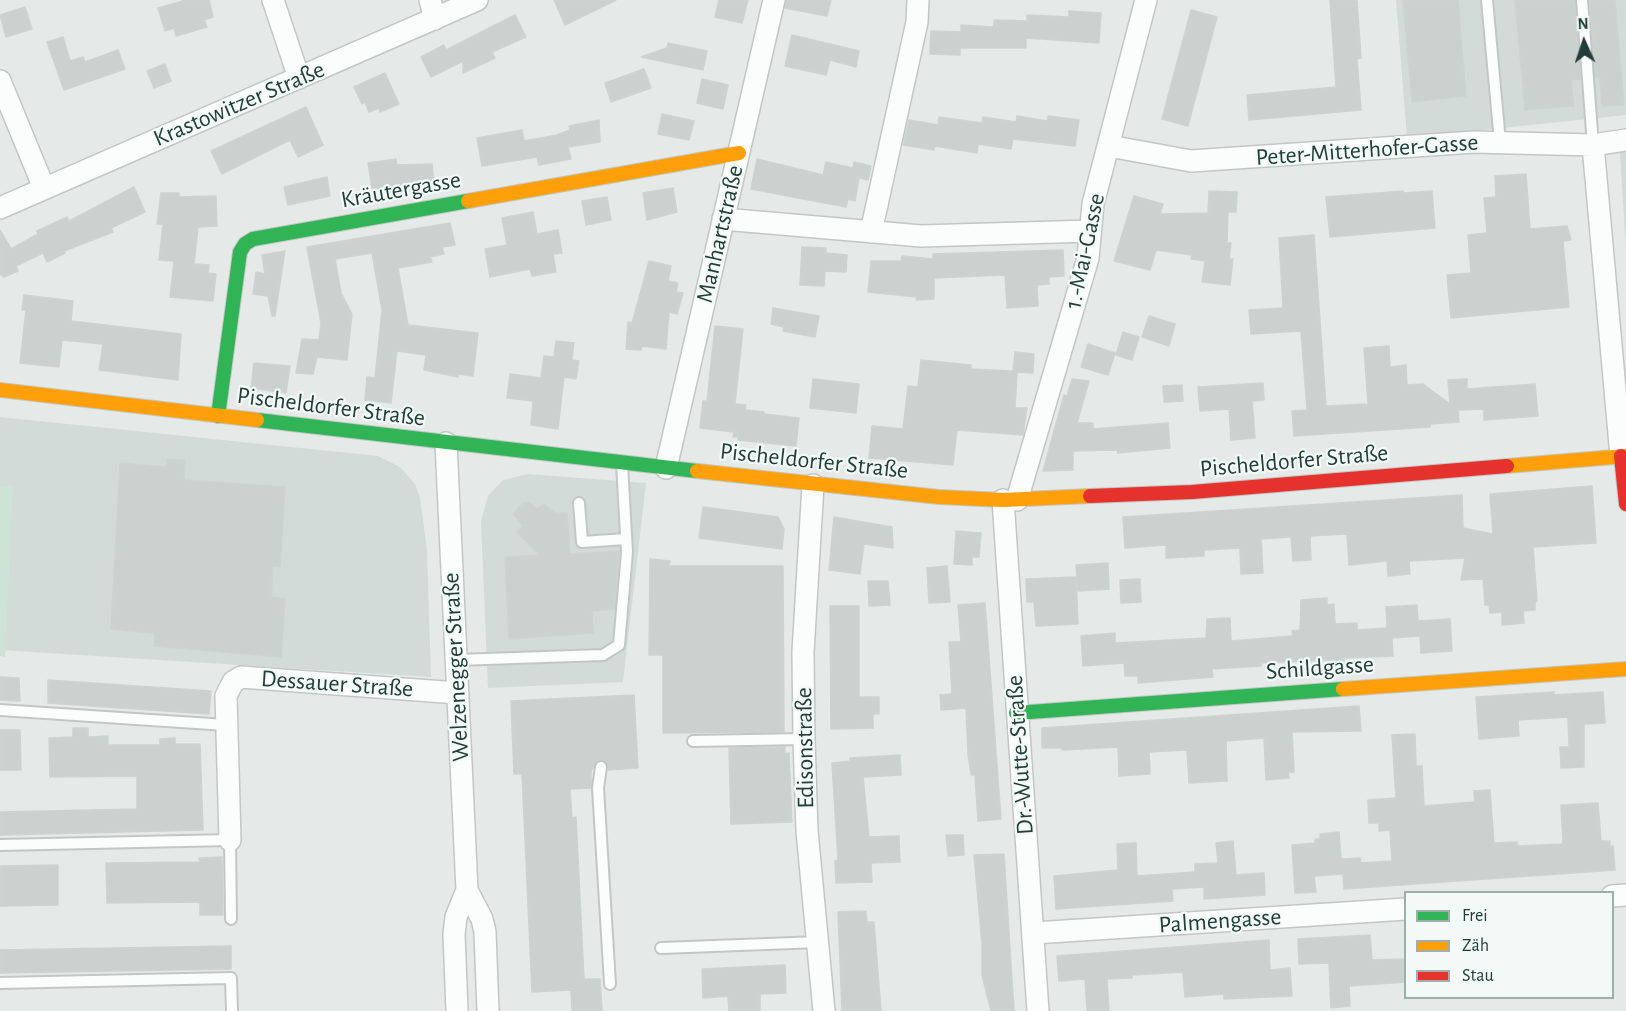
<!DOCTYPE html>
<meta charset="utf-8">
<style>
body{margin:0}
#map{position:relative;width:1626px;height:1011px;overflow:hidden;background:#e5eae8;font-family:"Alegreya Sans",sans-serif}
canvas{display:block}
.legend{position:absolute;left:1404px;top:891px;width:210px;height:108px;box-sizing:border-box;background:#f3f9f7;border:2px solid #9faeab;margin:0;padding:8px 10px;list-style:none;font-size:18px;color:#223e3a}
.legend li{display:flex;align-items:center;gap:12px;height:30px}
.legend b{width:30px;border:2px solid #9faeab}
.north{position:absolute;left:1554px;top:12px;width:60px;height:60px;-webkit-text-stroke:4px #f3f9f7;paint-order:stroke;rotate:357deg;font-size:16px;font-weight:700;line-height:24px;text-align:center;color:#223e3a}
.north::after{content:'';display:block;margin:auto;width:21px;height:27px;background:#223e3a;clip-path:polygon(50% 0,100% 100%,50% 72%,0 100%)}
</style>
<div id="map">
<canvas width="1626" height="1011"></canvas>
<ul class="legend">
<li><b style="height:8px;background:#30b455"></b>Frei</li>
<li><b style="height:8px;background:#ff9f0a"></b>Zäh</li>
<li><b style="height:8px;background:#e5322d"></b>Stau</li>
</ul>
<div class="north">N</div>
</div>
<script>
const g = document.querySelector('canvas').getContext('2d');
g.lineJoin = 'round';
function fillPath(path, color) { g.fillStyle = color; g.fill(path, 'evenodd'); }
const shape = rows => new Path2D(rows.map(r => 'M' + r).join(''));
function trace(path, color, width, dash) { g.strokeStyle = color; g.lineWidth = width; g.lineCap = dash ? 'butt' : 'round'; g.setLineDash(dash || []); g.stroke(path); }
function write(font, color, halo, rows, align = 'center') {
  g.font = font + ' "Alegreya Sans",sans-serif'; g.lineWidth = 4.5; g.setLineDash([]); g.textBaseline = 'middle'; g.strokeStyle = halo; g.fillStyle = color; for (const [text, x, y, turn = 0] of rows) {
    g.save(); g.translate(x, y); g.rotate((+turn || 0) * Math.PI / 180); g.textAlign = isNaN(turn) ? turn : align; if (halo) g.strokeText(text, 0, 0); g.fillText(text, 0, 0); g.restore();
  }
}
const built = shape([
 [1396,0,1626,0,1626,115,1407,138],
 [1626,151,1626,251,1620,152],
 [0,417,378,456,400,467,415,484,420,498,427,550,431,677,0,650],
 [528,474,646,483,623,682,488,688,481,521,488,496,503,480]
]);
const green = shape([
 [0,486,13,486,5,657,0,656]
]);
const building = shape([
 [186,0,209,0,213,17,204,20,207,27,176,36,174,28,165,31,158,8,186,0],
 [554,0,616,0,565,25,554,0],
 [719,0,748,0,742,23,715,17,719,0],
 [786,0,831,0,827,16,785,8,786,0],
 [1330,0,1357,0,1361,58,1357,59,1361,110,1249,120,1247,95,1336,87,1330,0],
 [1403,0,1458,0,1466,96,1412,102,1403,0],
 [1515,0,1575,0,1580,79,1571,80,1574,106,1525,110,1515,0],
 [1590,0,1615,0,1624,105,1602,106,1600,77,1595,77,1590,0],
 [25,7,32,29,6,37,0,15,25,7],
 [1191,10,1217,17,1188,126,1162,119,1191,10],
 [1069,11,1101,13,1099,43,1026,38,1026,48,960,48,960,55,930,54,931,31,961,32,961,25,994,27,994,20,1027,21,1027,15,1069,17,1069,11],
 [515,15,526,37,492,52,495,58,463,73,463,61,431,77,421,57,444,45,446,50,515,15],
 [792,35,859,51,856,67,830,60,826,75,785,66,792,35],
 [63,37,70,61,83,57,85,62,118,50,125,69,64,90,47,42,63,37],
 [668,43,707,51,703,70,641,57,667,48,668,43],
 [165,64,171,81,154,88,147,71,165,64],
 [644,69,651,88,611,102,605,83,644,69],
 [385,73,399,104,380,112,379,108,369,112,365,102,362,104,354,87,385,73],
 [702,79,728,85,723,109,697,103,702,79],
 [306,107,323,145,298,157,290,140,222,174,211,151,306,107],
 [662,114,694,121,689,140,658,134,662,114],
 [1017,116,1047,121,1048,116,1079,120,1075,146,1013,139,1011,149,978,144,977,153,935,146,934,150,903,145,909,120,938,125,939,117,982,123,983,117,1016,122,1017,116],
 [599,120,600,142,568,147,571,159,539,165,537,157,482,166,477,138,522,130,524,141,557,135,570,130,569,126,599,120],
 [396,159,397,165,432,164,434,184,400,188,401,191,373,195,368,163,396,159],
 [757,159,823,175,826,162,853,168,854,162,871,166,868,180,859,178,855,201,848,199,846,207,751,189,757,159],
 [1526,174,1530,229,1567,226,1571,240,1563,241,1569,307,1451,318,1447,275,1471,273,1468,235,1487,233,1484,198,1496,197,1495,176,1526,174],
 [327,177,330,196,288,205,284,187,327,177],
 [134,187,145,212,111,228,113,232,64,251,65,253,47,262,43,253,16,266,18,271,4,277,0,274,0,230,11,249,38,234,37,231,67,217,69,221,134,187],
 [673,188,677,212,647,220,643,193,673,188],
 [1209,191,1237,192,1236,212,1228,212,1227,243,1231,243,1229,259,1233,259,1230,285,1202,282,1205,261,1191,259,1192,255,1156,250,1150,270,1114,261,1134,196,1163,204,1160,214,1208,213,1209,191],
 [1403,191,1404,193,1432,191,1435,228,1330,237,1326,197,1403,191],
 [161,193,179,193,179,197,216,196,217,226,198,227,194,264,209,265,208,273,216,274,213,301,170,297,174,261,159,260,163,224,157,224,161,193],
 [607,197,611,220,586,225,582,201,607,197],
 [533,212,537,234,558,230,562,253,553,254,556,272,532,276,530,269,490,277,485,249,507,245,502,218,533,212],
 [450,223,455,245,442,247,444,254,430,257,432,262,398,268,408,325,478,333,473,376,458,374,458,377,424,370,426,355,397,351,391,403,365,400,367,377,375,378,382,310,372,253,335,259,341,293,352,314,347,360,317,357,313,374,296,373,302,339,319,340,321,323,307,247,450,223],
 [1314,235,1326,406,1368,404,1364,348,1389,346,1390,367,1406,365,1407,385,1423,384,1450,404,1448,380,1467,379,1467,389,1535,384,1538,416,1484,420,1484,409,1458,410,1459,422,1430,424,1430,427,1294,436,1292,411,1307,410,1301,331,1251,334,1249,310,1283,308,1279,238,1314,235],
 [802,247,826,248,826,253,847,255,846,272,825,271,824,286,800,285,802,247],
 [1063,250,1064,276,1049,277,1049,284,1037,285,1038,306,1007,308,1005,275,934,278,934,299,916,300,917,297,868,292,871,261,901,261,902,256,933,259,933,254,1063,250],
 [285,251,275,316,272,316,268,296,253,294,256,272,265,274,262,255,285,251],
 [649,261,671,266,668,281,678,283,676,292,683,293,677,314,669,312,666,349,642,346,641,350,626,349,628,322,632,323,649,261],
 [24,295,73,301,71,321,181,334,178,380,99,370,103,344,62,340,59,367,20,363,26,310,22,310,24,295],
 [773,308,819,316,815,337,783,331,784,327,771,324,773,308],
 [1149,316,1175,324,1169,346,1142,337,1149,316],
 [715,326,743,329,735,404,746,405,745,410,764,412,764,414,799,418,796,446,738,440,738,437,733,437,734,432,700,428,703,401,707,401,715,326],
 [1123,332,1139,337,1132,360,1116,355,1123,332],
 [556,341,574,343,572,360,579,361,576,379,564,377,558,429,531,425,533,401,507,398,510,374,541,378,544,356,554,357,556,341],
 [1088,344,1115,353,1108,375,1081,367,1088,344],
 [1015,352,1034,354,1033,373,1017,372,1015,408,1027,408,1023,435,957,430,953,465,869,458,872,426,903,429,908,386,918,387,921,360,971,365,971,369,1013,371,1015,352],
 [254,363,290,366,286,393,251,388,254,363],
 [813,379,859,384,856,413,810,408,813,379],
 [1072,379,1089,381,1077,423,1093,423,1093,429,1168,423,1170,448,1118,453,1117,450,1073,451,1073,470,1043,471,1064,395,1067,396,1072,379],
 [1263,383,1264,400,1252,401,1255,438,1231,440,1229,409,1200,411,1198,387,1263,383],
 [1182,385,1183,401,1164,402,1163,386,1182,385],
 [167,459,185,460,184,480,285,487,280,567,273,566,271,597,285,599,281,657,154,646,154,633,111,629,120,463,167,467,167,459],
 [1592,486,1596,543,1533,547,1537,601,1535,602,1535,610,1523,611,1524,623,1502,625,1502,612,1490,613,1489,605,1485,605,1483,579,1461,580,1465,558,1409,561,1410,574,1388,576,1387,561,1349,565,1347,534,1310,536,1311,560,1293,561,1291,537,1261,539,1263,573,1241,574,1240,548,1204,550,1204,556,1166,558,1166,545,1125,548,1123,517,1462,495,1463,528,1493,534,1490,494,1592,486],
 [529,502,537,509,543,504,555,513,567,513,570,554,619,551,615,609,592,611,593,633,509,639,505,557,539,555,517,532,523,526,513,514,523,503,529,502],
 [703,507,778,517,784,529,782,549,699,538,703,507],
 [834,517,892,527,893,548,864,544,860,574,829,570,834,517],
 [956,531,981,533,979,557,972,557,972,565,954,564,956,531],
 [650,559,670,561,669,566,783,566,784,732,663,733,663,655,649,655,650,559],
 [1108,563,1109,589,1078,591,1076,565,1108,563],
 [947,566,950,602,929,603,927,568,947,566],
 [1076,577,1078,624,1036,626,1034,602,1027,602,1026,579,1076,577],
 [1140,579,1141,602,1121,603,1120,580,1140,579],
 [868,581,888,581,890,605,869,606,868,581],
 [1327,598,1327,605,1334,604,1335,624,1357,623,1357,630,1387,628,1386,607,1417,605,1418,621,1450,619,1452,651,1421,653,1420,636,1392,638,1393,656,1344,658,1344,669,1328,670,1328,660,1261,663,1261,666,1212,669,1213,677,1138,683,1138,676,1125,676,1124,663,1083,666,1081,636,1115,633,1115,643,1206,638,1207,619,1230,618,1231,641,1293,636,1292,631,1300,630,1301,600,1327,598],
 [985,603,1001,819,978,821,975,775,971,775,968,754,966,708,941,710,940,695,952,694,949,642,961,642,958,605,985,603],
 [830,606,859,606,859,697,879,697,879,714,873,714,873,728,831,729,830,606],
 [0,677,19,678,20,701,0,700,0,677],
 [48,680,211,691,209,714,48,703,48,680],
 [1554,692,1554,695,1603,692,1605,723,1584,724,1584,767,1561,768,1560,747,1569,747,1568,717,1518,720,1519,736,1479,739,1476,697,1554,692],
 [634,695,638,768,608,770,606,762,599,760,591,771,591,788,570,789,572,818,576,817,584,979,600,979,602,1011,572,1011,571,990,532,992,522,774,514,774,511,701,634,695],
 [1359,706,1361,731,1292,732,1294,772,1288,773,1289,778,1266,780,1264,738,1226,741,1227,781,1189,783,1187,750,1149,752,1150,774,1119,776,1118,747,1062,750,1062,748,1042,748,1042,728,1359,706],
 [73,728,88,728,88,737,108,736,108,745,160,745,160,739,175,738,175,744,200,744,203,830,0,835,0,812,137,809,137,776,50,777,49,738,73,737,73,728],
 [0,730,20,730,21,770,0,770,0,730],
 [1415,734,1416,766,1422,766,1424,806,1475,802,1474,791,1490,790,1494,843,1517,842,1517,846,1563,844,1561,805,1598,803,1601,841,1610,841,1610,846,1613,846,1615,870,1344,889,1343,874,1314,876,1316,892,1295,893,1292,845,1315,843,1315,839,1320,839,1320,834,1339,832,1341,859,1360,858,1361,863,1392,861,1390,830,1379,831,1379,823,1369,823,1368,800,1396,798,1392,735,1415,734],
 [785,747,785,754,789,753,792,822,731,824,729,748,785,747],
 [900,755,901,775,863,777,869,837,899,836,900,862,871,863,872,882,836,883,835,861,838,860,832,763,850,761,850,758,900,755],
 [946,835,963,835,964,855,948,856,946,835],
 [1233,841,1236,875,1264,873,1265,895,1204,899,1204,887,1172,889,1173,901,1056,909,1054,876,1118,870,1117,844,1136,843,1137,876,1195,872,1195,864,1218,863,1216,843,1233,841],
 [1004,854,1014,1011,991,1011,982,975,982,944,974,855,1004,854],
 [222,857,223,915,200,915,200,902,107,903,106,863,200,862,199,858,222,857],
 [58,865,58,905,0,906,0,866,58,865],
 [866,911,867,922,874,922,881,1011,842,1011,838,912,866,911],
 [1370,935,1372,960,1406,959,1406,982,1349,986,1350,1006,1331,1008,1329,963,1299,964,1298,939,1370,935],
 [1269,940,1270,970,1290,968,1292,996,1224,999,1224,994,1185,997,1183,972,1132,975,1132,978,1107,979,1109,1011,1087,1011,1085,979,1059,981,1057,956,1269,940],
 [231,946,231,969,0,973,0,950,231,946],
 [785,965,786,993,760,994,760,1011,729,1011,728,996,703,998,702,969,785,965]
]);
const lane = shape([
 [1487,0,1500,142],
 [1582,0,1593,145],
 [579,503,582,542,626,539],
 [456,660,603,655,619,645,627,552,622,464],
 [0,710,226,725],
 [693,741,804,739],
 [601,767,598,788,610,984],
 [0,845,230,840,231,919],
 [661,948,819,942],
 [0,983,231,978,232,1011]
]);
const street = shape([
 [273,0,299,78],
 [430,0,435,19],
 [0,81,44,188],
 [1593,145,1621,456],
 [1109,146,1191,161,1474,142,1593,145,1626,140],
 [0,208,477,0],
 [723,219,921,236,1090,231],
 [871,232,917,22,918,0],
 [446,443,467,890,456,917,454,934,457,1011],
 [666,468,774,0],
 [813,485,803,652,804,739,807,831,824,1011],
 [1003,500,1038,1011],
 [1017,500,1088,258,1093,204,1146,0],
 [230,840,226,696,233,682,241,677,458,693],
 [467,890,482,919,485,932,488,1011],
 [1612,896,1626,895],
 [1034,933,1406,909]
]);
const fast = shape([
 [218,416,240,252,245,244,253,239,468,201],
 [257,420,697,471],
 [1016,713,1343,689]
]);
const slow = shape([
 [468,201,739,153],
 [0,390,257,420],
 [1507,466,1626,456],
 [697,471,939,497,1003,500,1090,496],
 [1343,689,1626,669]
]);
const jam = shape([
 [1621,456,1626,504],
 [1090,496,1192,492,1507,466]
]);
const streetNames = [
 ["Krastowitzer Straße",239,104,-23],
 ["Peter-Mitterhofer-Gasse",1367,150,-4],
 ["Kräutergasse",401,190,-10],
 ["Manhartstraße",720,234,-77],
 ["1.-Mai-Gasse",1085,251,-78],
 ["Pischeldorfer Straße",331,407,7],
 ["Pischeldorfer Straße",814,461,6],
 ["Pischeldorfer Straße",1294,461,-5],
 ["Welzenegger Straße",456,667,-93],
 ["Schildgasse",1320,668,-4],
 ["Dessauer Straße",337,684,4],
 ["Edisonstraße",805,748,-91],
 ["Dr.-Wutte-Straße",1020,755,-94],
 ["Palmengasse",1220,921,-4]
];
fillPath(built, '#d2dbd8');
fillPath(green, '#cde3d6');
fillPath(building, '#cbd1cf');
trace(building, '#cdd3d1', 1.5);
trace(lane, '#c2c7c5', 14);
trace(street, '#c2c7c5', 24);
trace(fast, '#c0c8c6', 16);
trace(slow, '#c0c8c6', 16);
trace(jam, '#c0c8c6', 16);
trace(lane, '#fbfcfc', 10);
trace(street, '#fbfcfc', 21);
trace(fast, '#30b455', 14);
trace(slow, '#ff9f0a', 14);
trace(jam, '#e5322d', 14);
write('24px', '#223e3a', '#f3f9f7', streetNames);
</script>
